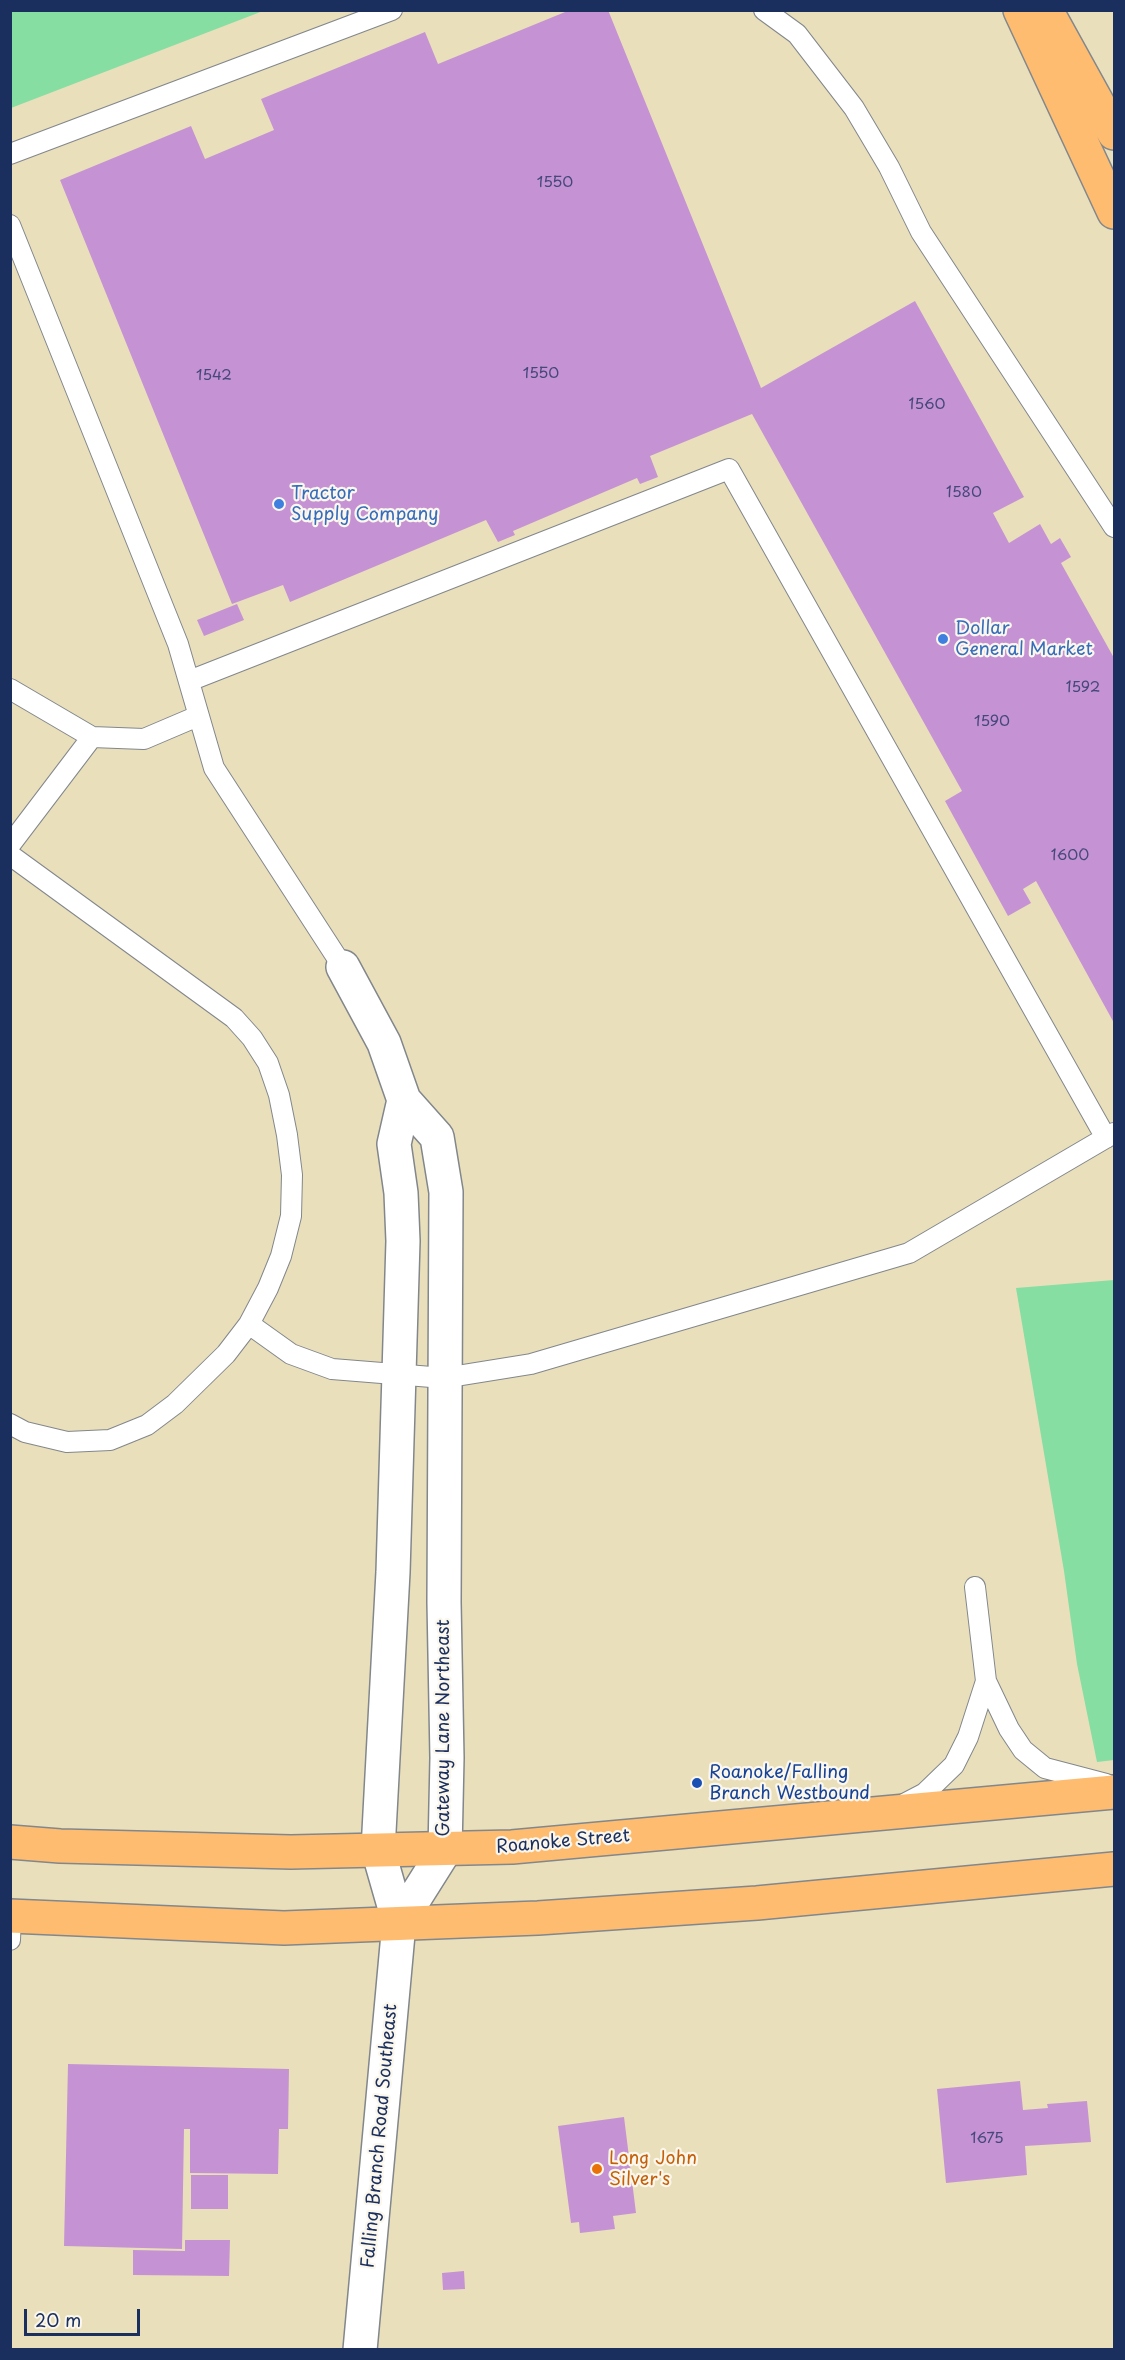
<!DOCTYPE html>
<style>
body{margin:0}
#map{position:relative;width:1125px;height:2360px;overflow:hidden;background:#eadfbb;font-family:"Playpen Sans",sans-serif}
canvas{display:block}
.frame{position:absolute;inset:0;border:12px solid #1b2f5e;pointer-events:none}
.scale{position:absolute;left:24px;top:2309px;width:116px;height:27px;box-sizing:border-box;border:3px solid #1b2f5e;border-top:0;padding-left:8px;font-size:18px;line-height:21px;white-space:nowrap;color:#1b2f5e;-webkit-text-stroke:4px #fbf7ec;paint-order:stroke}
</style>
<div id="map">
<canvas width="1125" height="2360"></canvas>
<div class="frame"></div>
<div class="scale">20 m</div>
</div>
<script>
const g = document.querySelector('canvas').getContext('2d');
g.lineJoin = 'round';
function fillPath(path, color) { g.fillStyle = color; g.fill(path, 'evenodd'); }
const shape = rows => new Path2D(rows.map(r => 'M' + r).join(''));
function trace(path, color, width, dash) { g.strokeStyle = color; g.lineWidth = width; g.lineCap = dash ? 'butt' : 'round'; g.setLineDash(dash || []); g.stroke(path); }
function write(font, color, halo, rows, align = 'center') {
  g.font = font + ' "Playpen Sans",sans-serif'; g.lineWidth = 4.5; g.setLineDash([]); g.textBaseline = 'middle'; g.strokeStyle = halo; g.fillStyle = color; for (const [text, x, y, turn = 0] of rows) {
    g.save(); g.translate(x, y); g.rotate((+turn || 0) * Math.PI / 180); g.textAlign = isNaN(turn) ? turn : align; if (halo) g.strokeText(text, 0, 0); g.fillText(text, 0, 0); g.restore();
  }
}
const green = shape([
 [11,10,263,10,263,11,11,108],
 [1114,1280,1114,1760,1097,1762,1077,1664,1064,1571,1016,1288]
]);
const building = shape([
 [570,10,608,10,761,388,915,301,1024,497,993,513,1009,543,1040,524,1051,544,1060,538,1071,557,1061,563,1114,658,1114,1023,1036,881,1023,889,1031,903,1008,916,945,801,962,791,752,414,650,456,658,477,640,484,637,478,513,531,515,535,498,542,486,520,290,602,283,585,232,604,60,180,191,126,205,159,274,130,261,99,425,32,438,64],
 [237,604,244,620,204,636,197,620],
 [68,2064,289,2069,288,2129,279,2129,278,2174,190,2173,190,2129,184,2129,182,2249,64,2246],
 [1020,2081,1023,2110,1048,2108,1047,2104,1087,2101,1091,2142,1025,2146,1027,2175,946,2183,937,2089],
 [624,2117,636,2213,613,2216,615,2229,580,2233,579,2222,571,2223,558,2126],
 [191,2175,228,2175,228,2209,191,2209],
 [185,2240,230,2240,229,2276,133,2275,133,2250,185,2251],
 [464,2271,465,2289,443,2290,442,2273]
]);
const lane = shape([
 [764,10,797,34,854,108,889,167,921,232,1114,527],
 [10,154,392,10],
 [10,225,178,644,214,768,343,967],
 [189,681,729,469,1106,1138],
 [10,689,92,737],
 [10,845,92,737,144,739,198,716],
 [10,855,234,1018,252,1038,268,1063,279,1095,287,1135,292,1175,291,1216,281,1256,268,1288,249,1324,226,1354,175,1404,147,1425,110,1440,67,1442,25,1432,10,1424],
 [249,1324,291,1354,332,1369,444,1378,531,1364,909,1253,1114,1133],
 [975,1587,986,1681,1009,1729,1023,1750,1045,1768,1106,1784],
 [902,1805,925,1793,954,1765,968,1737,986,1681],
 [10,1940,11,1916]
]);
const street = shape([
 [343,967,384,1043,404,1100,437,1137,446,1192,444,1602,447,1758,445,1850,399,1923],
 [360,2350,399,1923,378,1850,393,1572,403,1241,401,1193,394,1144,404,1100]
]);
const primary = shape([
 [10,1842,60,1846,291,1852,512,1847,1114,1792],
 [10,1916,284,1928,538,1918,757,1903,1114,1869]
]);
const highway = shape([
 [1020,10,1114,212],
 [1046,10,1114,133]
]);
const markers = [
 [279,504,6,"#3f7fe0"],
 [943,639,6,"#3f7fe0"],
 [697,1783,6,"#1a4fb4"],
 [597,2169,6,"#e8710a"]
];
const numberNames = [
 ["1550",555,183],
 ["1550",541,374],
 ["1542",214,376],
 ["1560",927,405],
 ["1580",964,493],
 ["1592",1083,688],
 ["1590",992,722],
 ["1600",1070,856],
 ["1675",987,2139]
];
const shopNames = [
 ["Tractor",291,494],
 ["Supply Company",291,515],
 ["Dollar",955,629],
 ["General Market",955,650]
];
const streetNames = [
 ["Gateway Lane Northeast",444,1728,-90],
 ["Roanoke Street",563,1842,-5],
 ["Falling Branch Road Southeast",380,2136,-85]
];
const transitNames = [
 ["Roanoke/Falling",709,1773],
 ["Branch Westbound",709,1794]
];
const foodNames = [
 ["Long John",609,2159],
 ["Silver's",609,2180]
];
fillPath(green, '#86dea3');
fillPath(building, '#c593d4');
trace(lane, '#82878c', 22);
trace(street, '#82878c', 36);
trace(primary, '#82878c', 36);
trace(highway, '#82878c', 36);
trace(lane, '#fff', 20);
trace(street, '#fff', 33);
trace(primary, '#febc70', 33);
trace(highway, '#febc70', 33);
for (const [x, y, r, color] of markers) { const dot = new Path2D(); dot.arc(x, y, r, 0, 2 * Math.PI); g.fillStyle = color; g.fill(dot); trace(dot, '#fbf7ec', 2); }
write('15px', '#46487c', null, numberNames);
write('18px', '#366cbe', '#fbf7ec', shopNames, 'left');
write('18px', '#1b2f5e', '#fbf7ec', streetNames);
write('18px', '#164399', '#fbf7ec', transitNames, 'left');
write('18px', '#c56008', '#fbf7ec', foodNames, 'left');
</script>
